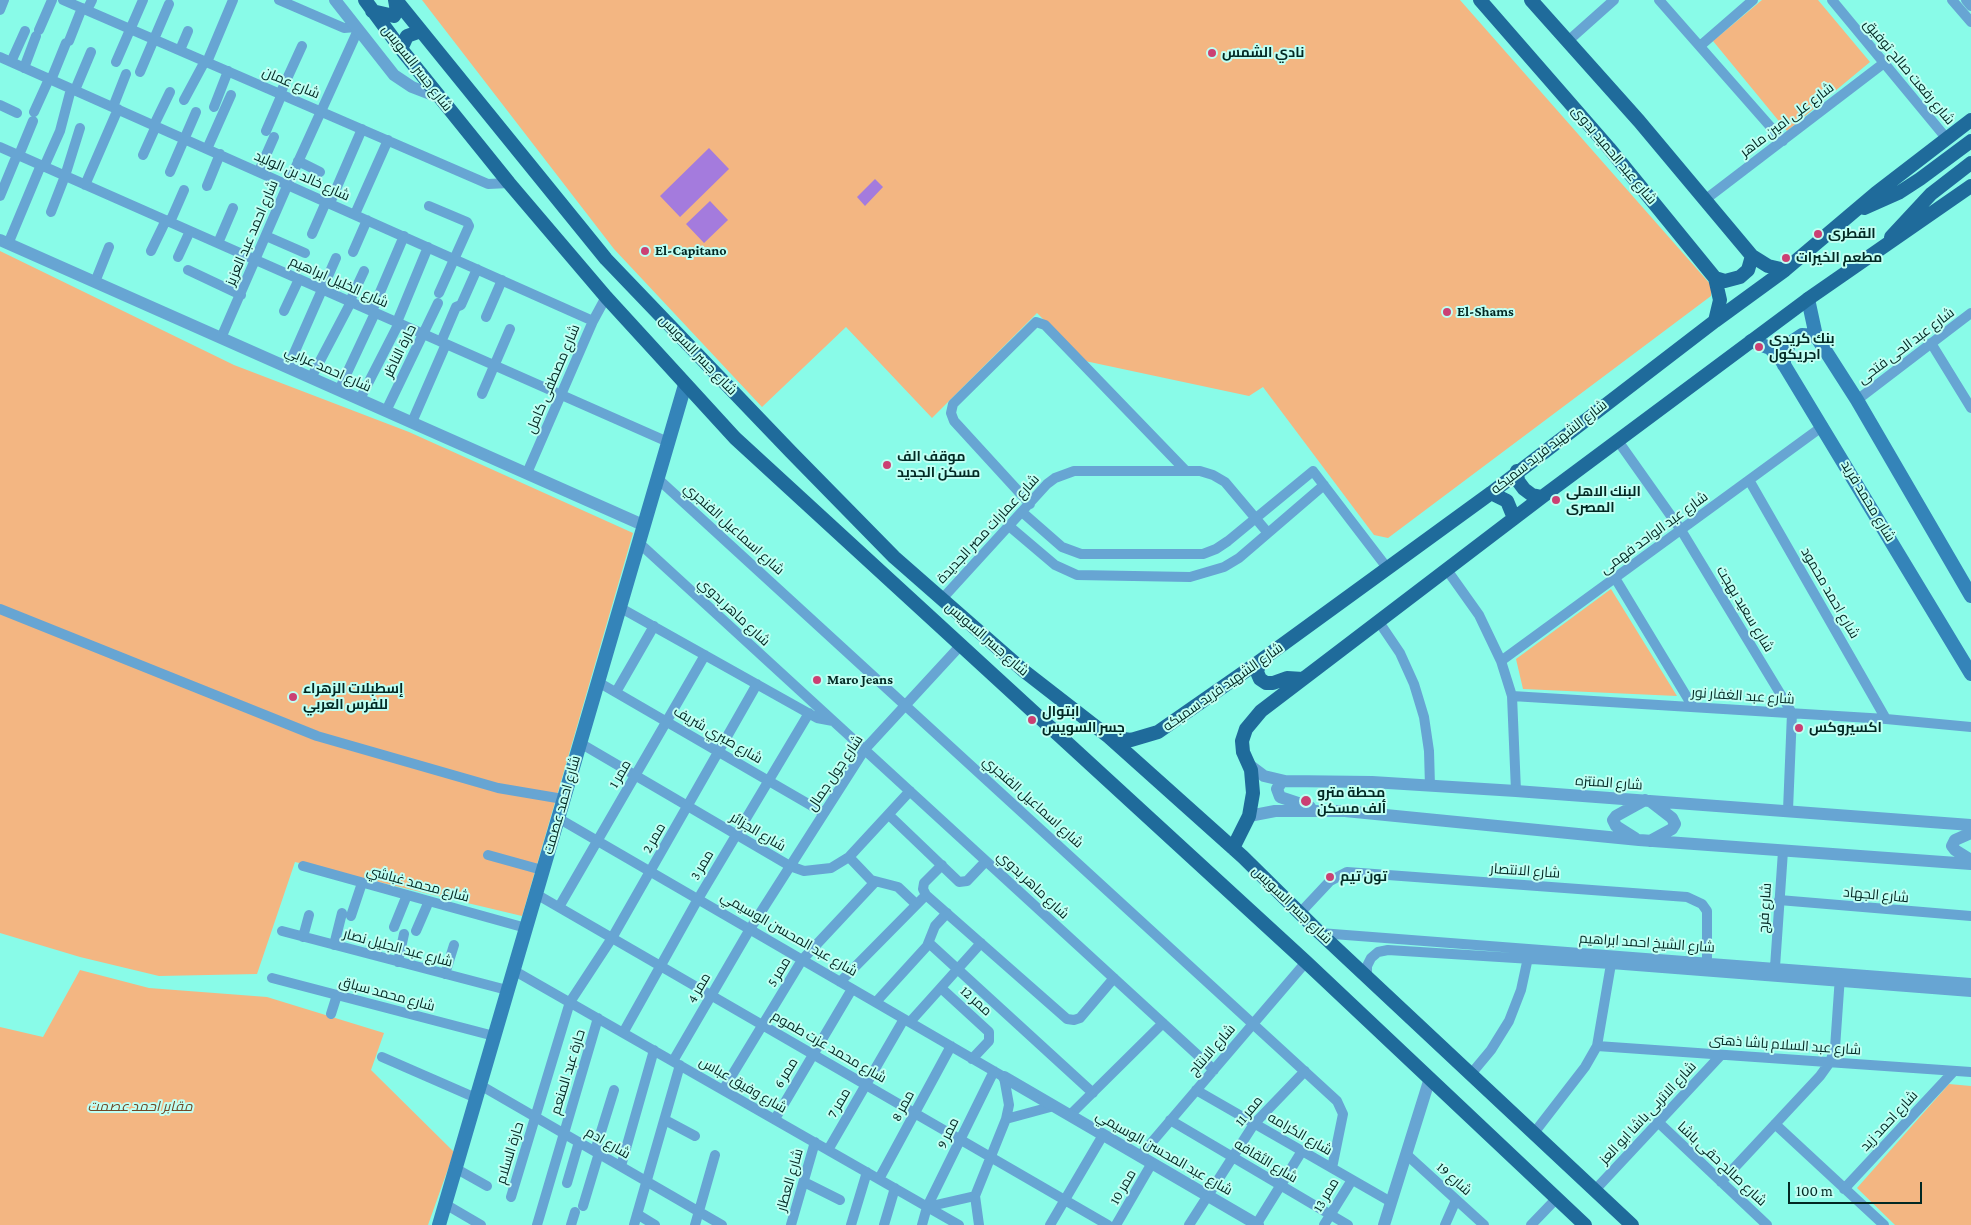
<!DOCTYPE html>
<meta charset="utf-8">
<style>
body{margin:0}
#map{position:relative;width:1971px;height:1225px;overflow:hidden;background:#89fbe8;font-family:"Crimson Pro",serif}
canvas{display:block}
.scale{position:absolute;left:1788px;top:1182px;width:134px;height:22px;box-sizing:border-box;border:2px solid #012823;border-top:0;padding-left:6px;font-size:15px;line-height:18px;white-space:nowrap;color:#012823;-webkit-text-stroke:4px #c0fff3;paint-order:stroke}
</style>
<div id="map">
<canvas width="1971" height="1225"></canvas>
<div class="scale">100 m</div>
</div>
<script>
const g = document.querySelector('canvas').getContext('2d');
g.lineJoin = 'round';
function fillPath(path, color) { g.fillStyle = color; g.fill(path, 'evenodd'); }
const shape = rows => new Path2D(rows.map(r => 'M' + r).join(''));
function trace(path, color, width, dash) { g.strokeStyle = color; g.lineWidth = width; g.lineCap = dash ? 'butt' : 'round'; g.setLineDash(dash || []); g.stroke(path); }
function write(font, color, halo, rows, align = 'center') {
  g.font = font + ' "Crimson Pro",Cairo,serif'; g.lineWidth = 4; g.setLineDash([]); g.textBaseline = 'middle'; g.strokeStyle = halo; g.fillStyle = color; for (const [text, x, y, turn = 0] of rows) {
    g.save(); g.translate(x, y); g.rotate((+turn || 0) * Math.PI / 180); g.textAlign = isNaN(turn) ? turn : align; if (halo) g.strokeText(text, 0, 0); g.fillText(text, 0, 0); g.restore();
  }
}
const green = shape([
 [422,0,1460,0,1711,285,1711,296,1388,538,1374,535,1263,387,1249,396,1085,361,1037,313,932,418,846,327,762,407,614,249],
 [1762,0,1818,0,1870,62,1787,131,1713,41],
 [0,251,234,365,409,432,633,533,522,916,295,862,257,974,159,976,80,957,0,933],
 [1611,589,1677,696,1523,689,1516,659],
 [80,970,149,988,267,997,384,1033,371,1070,454,1152,428,1225,0,1225,0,1027,43,1037],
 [1949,1084,1971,1086,1971,1225,1895,1225,1857,1188]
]);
const water = shape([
 [709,148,729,169,680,217,660,196],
 [875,179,883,187,865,206,857,197],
 [710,201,728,220,704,243,686,224]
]);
const minor = shape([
 [63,0,488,184,509,183],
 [279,0,344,28,356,27],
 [1659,0,1783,141],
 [1832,0,1947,139],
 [1952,0,1971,22],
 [1966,0,1971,6],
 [0,10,4,0],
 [87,10,92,0],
 [39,30,52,0],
 [69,41,82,8],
 [1568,41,1614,0],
 [1700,46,1753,0],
 [180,50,188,31],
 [0,57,593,321],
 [11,62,25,31],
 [116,62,143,0],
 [207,62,233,0],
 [24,68,36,36],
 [140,72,169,4],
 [51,80,66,43],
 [75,90,91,52],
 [280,94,302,46],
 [184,100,205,61],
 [0,105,17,113],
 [113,107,126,74],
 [214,107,228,71],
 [34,112,49,79],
 [154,125,170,92],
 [266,131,282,94],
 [0,147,668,442],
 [207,149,231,95],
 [19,155,33,121],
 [143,155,156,126],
 [298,161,320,172],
 [44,167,60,131,71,89],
 [259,171,274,137],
 [170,172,196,112],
 [85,185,118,109],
 [207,186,220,154],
 [0,196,17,155],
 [1706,199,1884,63],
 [330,203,362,129],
 [429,206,467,222,469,226,439,293],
 [51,212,65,176,80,128],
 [355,214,388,140],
 [170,222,184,190],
 [312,234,326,202],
 [266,236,305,253],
 [218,243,233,208],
 [8,244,41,165],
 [151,251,166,220],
 [353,252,367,220],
 [178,257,190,231],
 [188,270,241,295],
 [95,282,109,247],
 [350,301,364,271],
 [284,311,299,279],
 [372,311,404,236],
 [486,317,502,280],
 [397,322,428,247],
 [221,338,288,184,358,30],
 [441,342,456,307,461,305,477,269],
 [1931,343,1971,408],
 [288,367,336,258],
 [311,378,351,302],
 [339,390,375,313],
 [482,394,510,329],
 [360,399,399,323],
 [1857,400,1971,313],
 [386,411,438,303],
 [412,422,446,344],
 [1618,441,1681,530,1792,713,1788,810],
 [527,473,593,321,606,297],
 [657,478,1337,1101,1343,1114,1332,1168],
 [1749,480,1886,719],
 [1030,504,954,421,951,413,953,404,1036,322,1045,325,1186,471],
 [1022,512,1062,547,1081,554,1203,554,1216,549,1228,541,1313,471,1388,569],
 [1009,526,1055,565,1077,575,1190,577,1224,567,1239,558,1324,485],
 [638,542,1214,1070],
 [1447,570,1479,615,1501,661,1512,696,1516,791],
 [1615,578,1693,707],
 [942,599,1047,484,1055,478,1074,471,1200,471,1213,475,1225,482,1268,533],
 [619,607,817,718,833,721],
 [0,609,317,736,498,788,563,799],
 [1379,622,1400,653,1414,684,1424,717,1429,751,1430,786],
 [1501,661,1823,426],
 [598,682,824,813],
 [616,692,654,626],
 [1512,696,1886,719,1971,727],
 [580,743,790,866,804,871,831,868,849,857,910,791],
 [889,815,959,882,967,881,986,861],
 [558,818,1004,1077,1009,1105,1006,1119,975,1196,979,1225],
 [488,855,542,870],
 [849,857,871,880,898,887,916,904],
 [942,865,924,883,923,889,926,895,1067,1019,1074,1020,1080,1018,1114,978],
 [303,866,526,928],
 [536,894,1108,1225],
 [1779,900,1971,916],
 [559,907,705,655],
 [1300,913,1330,881,1347,872,1687,897,1702,904,1707,911,1707,962],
 [351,916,362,883],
 [394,927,407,895],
 [282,931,507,990],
 [416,931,429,901],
 [1320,933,1971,983],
 [303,937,309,915],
 [929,943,1093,1093],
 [334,945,342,913],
 [398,962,404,934],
 [1775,967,1783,851],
 [513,970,959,1225],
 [445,974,454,945],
 [1367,975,1367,966,1371,958,1378,952,1388,950,1611,964,1971,992],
 [272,978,494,1036],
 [840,982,926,895],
 [941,988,989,1032,989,1041,972,1059],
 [876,1002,927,946,935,926,947,913],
 [331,1014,337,995],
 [910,1022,981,943],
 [623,1033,698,899,809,713],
 [1597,1046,1971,1072],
 [382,1057,476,1098],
 [673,1061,750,929,865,749,960,646],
 [1471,1074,1491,1050,1509,1021,1521,990,1529,953],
 [480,1085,722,1225],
 [723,1090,802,960,875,882],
 [1196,1090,1391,1202],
 [1070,1115,1163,1023],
 [775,1119,852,989],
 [1006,1119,1054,1106],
 [665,1120,695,1136],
 [1170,1120,1348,1225],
 [1658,1122,1767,1225],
 [1775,1124,1884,1225],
 [1534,1133,1585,1067,1597,1046,1611,964],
 [828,1150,904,1019],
 [595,1151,614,1090],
 [1406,1154,1484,1225],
 [1140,1156,1306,962],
 [621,1166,654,1050],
 [455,1168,487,1186],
 [879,1179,951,1046],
 [804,1182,840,1200],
 [1721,1182,1820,1076,1830,1062,1835,1048,1840,976],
 [567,1183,579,1142],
 [1844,1189,1954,1071],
 [1595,1190,1721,1055],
 [511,1197,570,1002,612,938,757,684],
 [445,1204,481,1225],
 [583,1206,599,1153],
 [927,1207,975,1196],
 [637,1214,655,1225],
 [537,1225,598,1018],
 [571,1225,575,1212],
 [634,1225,680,1065],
 [695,1225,715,1155],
 [791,1225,815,1142],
 [851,1225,867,1172],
 [884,1225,895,1188],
 [922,1225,927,1207,994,1071],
 [1050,1225,1103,1135],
 [1116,1225,1152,1163],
 [1189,1225,1254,1124,1305,1071],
 [1256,1225,1302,1151],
 [1324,1225,1352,1180],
 [1445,1225,1456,1200],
 [1531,1225,1557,1198]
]);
const tertiary = shape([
 [335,0,394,75,412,87,438,97],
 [0,240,643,525],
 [1248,764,1264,776,1285,781,1372,782,1516,791,1971,825],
 [1282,781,1277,789,1280,797,1310,807],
 [1650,801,1672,818,1675,824,1672,829,1650,841],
 [1249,816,1275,811,1345,811,1639,840,1971,864],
 [1971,833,1955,840,1952,846,1955,850,1971,860],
 [1635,838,1616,826,1613,820,1616,816,1645,800],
 [1004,1077,1258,1225],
 [1384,1225,1430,1078]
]);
const secondary = shape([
 [1808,299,1816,336,1857,400,1971,596],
 [1751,341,1770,348,1780,358,1971,674],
 [1784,365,1784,355,1790,343,1802,335,1816,336],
 [439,1225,685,385]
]);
const primary = shape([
 [365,0,401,49,509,183,606,297,735,438,1306,962,1585,1225],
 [396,0,606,259,791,452,894,557,1024,671,1109,737,1243,857,1320,933,1632,1225],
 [1480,0,1609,148,1715,278,1720,300,1715,321],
 [1531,0,1639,121,1752,256,1768,266,1785,270],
 [372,11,394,16,397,11,395,0],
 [401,49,407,36,421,31],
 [1864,208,1900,192,1920,179,1971,141],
 [1891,237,1931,194,1971,163],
 [1715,278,1725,281,1740,277,1748,270,1752,256],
 [1517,471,1518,481,1524,489,1532,495,1542,497],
 [1491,493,1507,501,1514,518],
 [1260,661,1257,672,1260,679,1266,683,1273,683,1287,678,1303,679],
 [1109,737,1131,740,1158,732,1260,661,1491,493,1715,321,1785,270,1876,193,1971,120],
 [1233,848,1249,816,1253,793,1251,770,1243,752,1242,741,1246,729,1261,711,1542,497,1808,299,1971,186]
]);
const markers = [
 [1212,53,5,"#cb4073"],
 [1818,234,5,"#cb4073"],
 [645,251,5,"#cb4073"],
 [1786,258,5,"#cb4073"],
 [1447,312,5,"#cb4073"],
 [1759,347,5,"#cb4073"],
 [887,465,5,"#cb4073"],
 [1556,500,5,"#cb4073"],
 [817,680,5,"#cb4073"],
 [293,697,5,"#cb4073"],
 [1032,720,5,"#cb4073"],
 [1799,728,5,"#cb4073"],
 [1306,801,6,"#cb4073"],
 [1330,877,5,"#cb4073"]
];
const poiNames = [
 ["نادي الشمس",1222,53],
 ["القطرى",1828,234],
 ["El-Capitano",655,251],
 ["مطعم الخيرات",1796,258],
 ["El-Shams",1457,312],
 ["بنك كريدى",1769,339],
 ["اجريكول",1769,355],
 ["موقف الف",897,457],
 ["مسكن الجديد",897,473],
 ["البنك الاهلى",1566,492],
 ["المصرى",1566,508],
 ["Maro Jeans",827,680],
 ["إسطبلات الزهراء",303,689],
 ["للفرس العربي",303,705],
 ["ابتوال",1042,712],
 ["جسر السويس",1042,728],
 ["اكسيروكس",1809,728],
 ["محطة مترو",1317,793],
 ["ألف مسكن",1317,809],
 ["تون تيم",1340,877]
];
const streetNames = [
 ["شارع جسر السويس",417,68,52],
 ["شارع رفعت صالح توفيق",1909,72,50],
 ["شارع عمان",291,83,23],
 ["شارع على امين ماهر",1787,120,-37],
 ["شارع عبد الحميد بدوى",1614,155,50],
 ["شارع خالد بن الوليد",302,176,24],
 ["شارع احمد عبد العزيز",252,233,-67],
 ["شارع الخليل ابراهيم",339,282,24],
 ["شارع عبد الحى فتحى",1906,346,-37],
 ["حارة الناظر",400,351,-64],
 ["شارع جسر السويس",698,355,46],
 ["شارع احمد عرابي",328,369,24],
 ["شارع مصطفى كامل",553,379,-67],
 ["شارع الشهيد فريد سميكه",1549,447,-38],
 ["شارع محمد فريد",1868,501,59],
 ["شارع اسماعيل الفنجري",734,529,42],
 ["شارع عمارات مصر الجديدة",988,529,-47],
 ["شارع عبد الواحد فهمى",1654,533,-36],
 ["شارع احمد محمود",1830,593,60],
 ["شارع سعيد بهجت",1745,609,59],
 ["شارع ماهر بدوي",734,612,43],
 ["شارع جسر السويس",987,639,41],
 ["شارع الشهيد فريد سميكه",1223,687,-35],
 ["شارع عبد الغفار نور",1743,696,4],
 ["شارع صبري شريف",718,735,30],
 ["شارع جول جمال",835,773,-56],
 ["ممر 1",620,774,-60],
 ["شارع المنتزه",1609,783,4],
 ["شارع اسماعيل الفنجري",1033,802,42],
 ["شارع احمد عصمت",562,805,-74],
 ["شارع الجزائر",758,832,31],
 ["ممر 2",654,838,-60],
 ["ممر 3",702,865,-59],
 ["شارع الانتصار",1525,871,4],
 ["شارع محمد غباشي",418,884,15],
 ["شارع ماهر بدوي",1033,885,43],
 ["شارع الجهاد",1876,895,5],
 ["شارع جسر السويس",1292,905,44],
 ["شارع فرج",1765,908,-86],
 ["شارع عبد المحسن الوسيمي",789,934,30],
 ["شارع الشيخ احمد ابراهيم",1647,943,4],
 ["شارع عبد الجليل نصار",398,948,15],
 ["ممر 5",779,972,-59],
 ["ممر 4",699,988,-60],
 ["شارع محمد سباق",387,994,15],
 ["ممر 12",976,1001,42],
 ["شارع عبد السلام باشا ذهنى",1785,1045,4],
 ["شارع محمد عزت طموم",829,1047,30],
 ["شارع الانتاج",1212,1050,-49],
 ["حارة عبد المنعم",568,1072,-73],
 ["ممر 6",786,1073,-59],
 ["شارع وفيق عباس",743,1085,30],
 ["ممر 7",839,1103,-60],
 ["ممر 8",903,1106,-62],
 ["ممر 11",1249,1111,-50],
 ["شارع الاتربى باشا ابو العز",1648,1113,-47],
 ["شارع احمد زيد",1889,1121,-47],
 ["ممر 9",948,1133,-64],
 ["شارع الكرامه",1300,1134,30],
 ["شارع ادم",608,1143,30],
 ["حارة السلام",510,1153,-73],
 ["شارع عبد المحسن الوسيمي",1164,1153,30],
 ["شارع الثقافه",1266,1161,31],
 ["شارع صالح حقى باشا",1722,1164,43],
 ["شارع 19",1454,1179,42],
 ["شارع العطار",790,1180,-74],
 ["ممر 10",1123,1187,-60],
 ["ممر 13",1326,1195,-59]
];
const parkNames = [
 ["مقابر احمد عصمت",140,1107]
];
fillPath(green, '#f3b682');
fillPath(water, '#a47bdd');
trace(minor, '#67a5d3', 10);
trace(tertiary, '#67a5d3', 12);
trace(secondary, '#3484b9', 14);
trace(primary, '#1f6b9b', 14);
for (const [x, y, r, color] of markers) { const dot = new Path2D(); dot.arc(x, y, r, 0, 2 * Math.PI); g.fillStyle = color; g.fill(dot); trace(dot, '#c0fff3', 2); }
write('bold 14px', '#012823', '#c0fff3', poiNames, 'left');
write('14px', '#012823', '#c0fff3', streetNames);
write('italic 14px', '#6e4927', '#c0fff3', parkNames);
</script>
